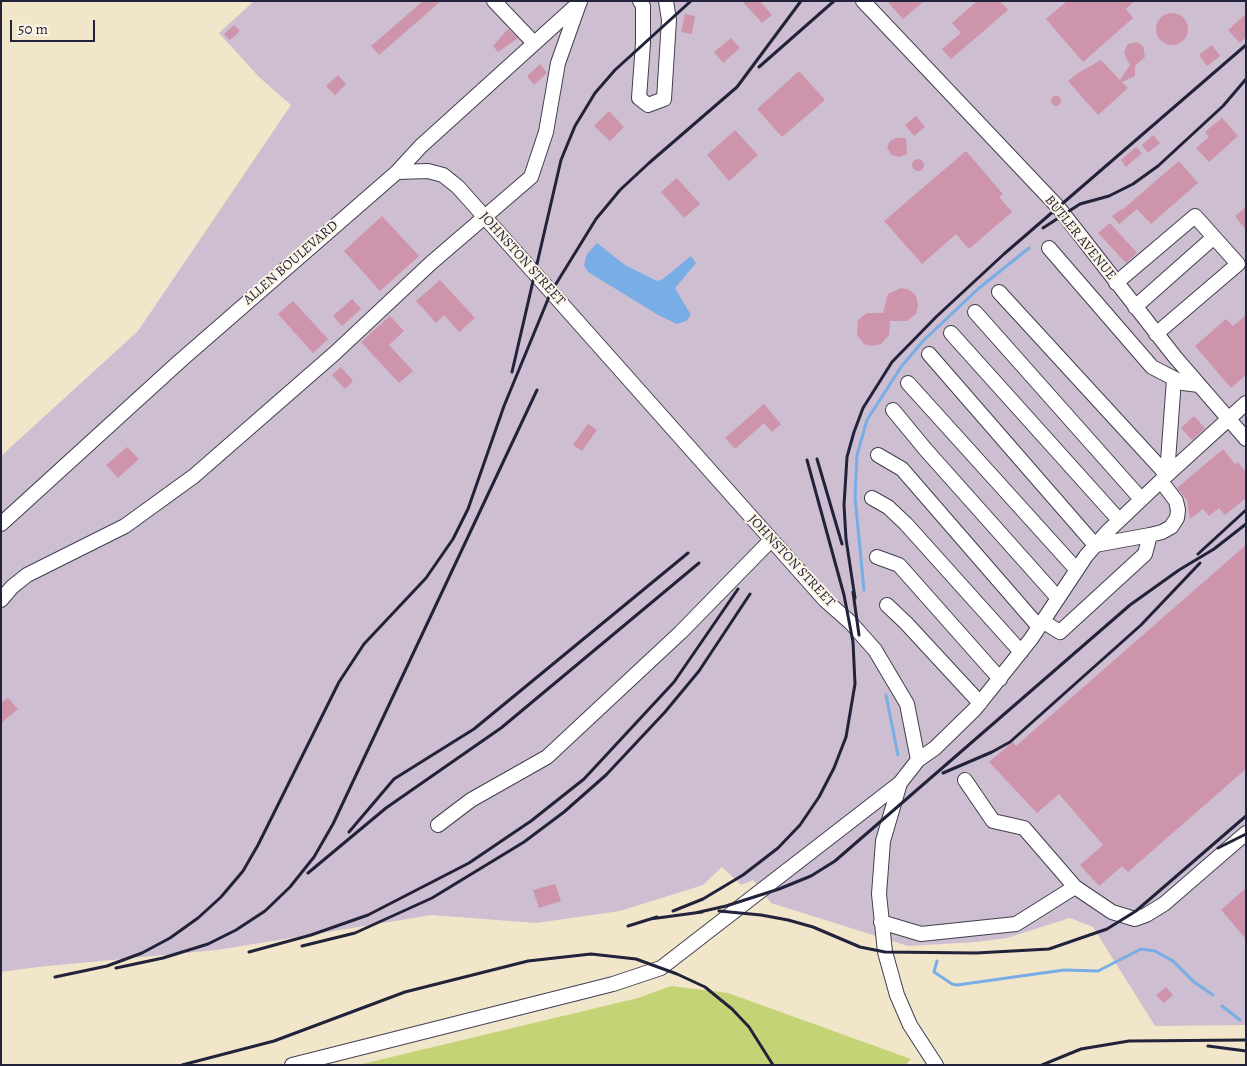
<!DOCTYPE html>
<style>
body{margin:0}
#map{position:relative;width:1247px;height:1066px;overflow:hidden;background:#f1e6c9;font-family:Alegreya,serif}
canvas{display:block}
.frame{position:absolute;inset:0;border:2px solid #22223b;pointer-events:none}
.scale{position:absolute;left:10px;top:20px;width:85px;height:22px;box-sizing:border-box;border:2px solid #22223b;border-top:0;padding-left:6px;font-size:15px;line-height:18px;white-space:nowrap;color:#22223b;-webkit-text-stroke:4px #fcf5e5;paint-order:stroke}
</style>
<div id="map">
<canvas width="1247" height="1066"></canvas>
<div class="frame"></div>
<div class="scale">50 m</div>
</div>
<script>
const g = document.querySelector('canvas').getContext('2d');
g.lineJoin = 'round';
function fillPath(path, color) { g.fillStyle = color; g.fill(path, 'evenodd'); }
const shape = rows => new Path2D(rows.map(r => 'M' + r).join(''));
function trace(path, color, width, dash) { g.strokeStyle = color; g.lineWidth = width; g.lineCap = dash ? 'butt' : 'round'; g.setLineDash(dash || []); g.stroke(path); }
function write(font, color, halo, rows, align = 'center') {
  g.font = font + ' Alegreya,serif'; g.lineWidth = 4; g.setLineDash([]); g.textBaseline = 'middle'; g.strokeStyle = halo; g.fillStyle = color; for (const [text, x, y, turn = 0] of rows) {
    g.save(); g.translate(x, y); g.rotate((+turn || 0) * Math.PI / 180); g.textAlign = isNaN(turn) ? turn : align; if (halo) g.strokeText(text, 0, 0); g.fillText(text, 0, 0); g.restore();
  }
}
const industrial = shape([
 [254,1,1246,1,1246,1025,1155,1026,1093,927,1070,918,1007,938,976,942,908,946,771,903,753,880,741,885,722,867,703,885,620,911,536,923,432,915,217,950,38,967,1,972,1,456,138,331,291,105,259,77,219,33]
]);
const green = shape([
 [671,986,728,993,911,1059,906,1065,358,1065,638,998]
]);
const water = shape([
 [597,243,625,265,657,281,663,279,691,256,696,263,675,288,691,315,686,321,677,324,660,316,588,272,584,265,587,254]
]);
const stream = shape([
 [864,590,855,497,857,455,867,420,901,367,923,341,978,289,1029,248],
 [886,695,898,755],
 [937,961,934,972,952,984,957,985,1064,970,1098,971,1141,949,1155,951,1173,961,1194,982,1213,995],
 [1222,1006,1240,1020]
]);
const building = shape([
 [423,1,441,1,379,55,371,46],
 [742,1,760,1,772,15,762,23],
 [887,1,924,1,903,19],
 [977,1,1000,1,1008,10,951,59,942,49,961,33,952,23],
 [1067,1,1134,1,1126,9,1133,18,1083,62,1046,19],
 '1156 29a16 16 0 1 1 32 0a16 16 0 1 1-32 0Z',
 [685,14,695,16,692,34,681,32],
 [1246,14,1246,37,1240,43,1228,30],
 [234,25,240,31,230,40,224,34],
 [508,29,518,38,498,52,493,46],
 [731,38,740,48,723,63,714,52],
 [1131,43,1137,42,1143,46,1145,57,1135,66,1135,76,1122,82,1128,88,1098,115,1068,81,1078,73,1101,60,1120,80,1130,65,1124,53,1127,45],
 [1212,45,1220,56,1207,66,1199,55],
 [540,64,547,73,534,85,527,76],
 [799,71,825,100,782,137,757,109],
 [338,75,346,84,335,95,326,86],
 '1051 101a5 5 0 1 1 10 0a5 5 0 1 1-10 0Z',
 [609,111,624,127,610,141,594,126],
 [916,116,925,127,914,136,905,125],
 [1222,118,1238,136,1209,162,1196,148,1209,137,1205,132],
 [735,130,758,155,729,181,707,155],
 [1153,135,1160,143,1148,153,1142,145],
 [906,138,907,154,899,157,891,155,887,147,890,141,896,138],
 [1136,147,1142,153,1126,167,1121,160],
 [966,151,1003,194,999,197,1012,212,969,249,956,234,922,264,884,221],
 '912 165a6 6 0 1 1 12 0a6 6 0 1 1-12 0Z',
 [1179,161,1198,183,1151,224,1137,209,1119,224,1112,216,1121,209,1122,210],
 [677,178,700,204,684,218,661,192],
 [1246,207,1246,230,1235,216],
 [382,216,419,256,380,291,344,251],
 [1110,223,1137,253,1126,263,1098,233],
 [440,280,475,318,459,332,444,315,436,323,416,301],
 [901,288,910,290,916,296,918,305,916,314,907,321,890,321,889,335,881,344,873,346,864,344,857,335,858,320,867,313,883,313,888,294],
 [352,299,361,309,342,326,333,316],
 [293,301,328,339,313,353,278,314],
 [1246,315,1246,375,1231,388,1195,346,1226,319,1233,326],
 [390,316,404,331,389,345,413,371,399,383,361,342],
 [341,367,353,381,345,389,332,375],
 [764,404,781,424,772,432,764,423,735,449,725,438],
 [1194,416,1205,428,1192,440,1181,428],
 [588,424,597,430,582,451,573,445],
 [127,447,139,459,118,478,106,465],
 [1223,449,1235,464,1238,462,1246,472,1246,498,1225,515,1219,508,1209,516,1203,509,1190,519,1187,500,1177,488],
 [1246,545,1246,769,1128,872,1122,866,1099,886,1080,865,1103,845,1059,794,1037,813,989,762,1013,742,1016,746],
 [8,698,18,709,1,723,1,703],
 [555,884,561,901,539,908,533,890],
 [1246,888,1246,939,1221,910],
 [1166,987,1173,995,1164,1003,1156,995]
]);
const minor = shape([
 [494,1,534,43],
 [640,1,643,6,643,43,639,98,648,105,664,99,669,20,666,1],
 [863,1,1058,207,1175,357,1246,439],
 [397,172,428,171,443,175,458,187,825,600,851,623,875,650,907,704,918,760,900,783,883,841,879,894,885,952,897,995,910,1025,936,1065],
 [1049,248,1152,367,1183,383,1199,385],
 [1116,283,1195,216,1238,264,1156,334],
 [999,292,1167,475,1246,403],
 [1135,307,1214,237],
 [975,312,1141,499],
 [951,333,1119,520],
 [929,354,1095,545,1150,535,1162,532,1171,527,1177,518,1178,510,1176,501,1161,481],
 [908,383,1076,569],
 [893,410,926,450,1057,597],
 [878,455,902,469,1039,627],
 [872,498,888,507,906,524,1021,652],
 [1,524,180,361,397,172,421,146,580,2],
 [877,557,899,565,1000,679],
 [1,600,12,587,27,575,125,526,194,476,335,353,431,263,531,177,546,132,558,63,580,1],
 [887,605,906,623,980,703],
 [1042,621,1060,632,1145,554,1150,535],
 [918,760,935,748,975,709,1031,639,1086,556,1107,532,1167,475,1174,379],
 [438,825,471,800,547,757,681,632,771,540],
 [1075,887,1112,912,1135,919,1146,915,1164,904,1246,833],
 [881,922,921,934,1016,924,1075,887,1024,828,993,821,965,780],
 [292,1065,613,984,661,968,900,783]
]);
const rail = shape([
 [759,67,834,1],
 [1043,228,1080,204,1109,196,1133,184,1158,166,1223,106,1246,79],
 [512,372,561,160,575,126,595,93,615,70,691,1],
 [817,459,842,544],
 [1198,554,1246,510],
 [853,592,859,635],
 [855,598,846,539,844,505,847,457,854,432,863,408,892,362,937,316,1004,254,1246,45],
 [943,773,992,752,1010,742,1141,625,1200,563],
 [349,832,394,779,474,729,688,553],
 [1218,848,1246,834],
 [308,873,386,808,501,728,699,563],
 [673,911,703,899,743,875,778,848,800,825,819,797,834,768,846,737,855,684,853,642,844,595,807,460],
 [719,911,761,915,788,920,813,927,860,947,885,952,976,953,1049,949,1107,929,1136,911,1246,816],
 [695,913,726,906,779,889,811,876,835,861,1130,605,1179,570,1214,549,1246,524],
 [650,919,702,912],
 [628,926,657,917],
 [302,946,355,933,432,898,524,842,564,812,606,775,665,712,699,671,750,594],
 [249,952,311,935,368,915,469,863,531,821,584,779,674,682,738,589],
 [116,968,163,958,208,944,236,930,265,911,290,887,314,857,333,824,537,390],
 [55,977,107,966,142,953,170,938,198,918,221,897,243,871,258,845,339,682,364,644,426,578,453,539,468,509,504,406,551,292,596,219,620,190,649,163,737,87,801,1],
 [1208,1046,1246,1051],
 [182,1065,274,1041,405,992,528,961,591,954,636,959,677,974,705,987,732,1009,749,1027,773,1065],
 [1042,1065,1081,1049,1129,1041,1246,1040]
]);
const streetNames = [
 ["BUTLER AVENUE",1080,238,51],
 ["JOHNSTON STREET",522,259,48],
 ["ALLEN BOULEVARD",291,263,-41],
 ["JOHNSTON STREET",791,561,47]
];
fillPath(industrial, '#cebed1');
fillPath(green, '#c4d375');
fillPath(water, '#78ade6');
trace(stream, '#78ade6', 3);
fillPath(building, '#ce94ab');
trace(minor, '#413f50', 16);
trace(minor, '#fff', 14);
trace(rail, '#22223b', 3);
write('14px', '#22223b', '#fcf5e5', streetNames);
</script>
